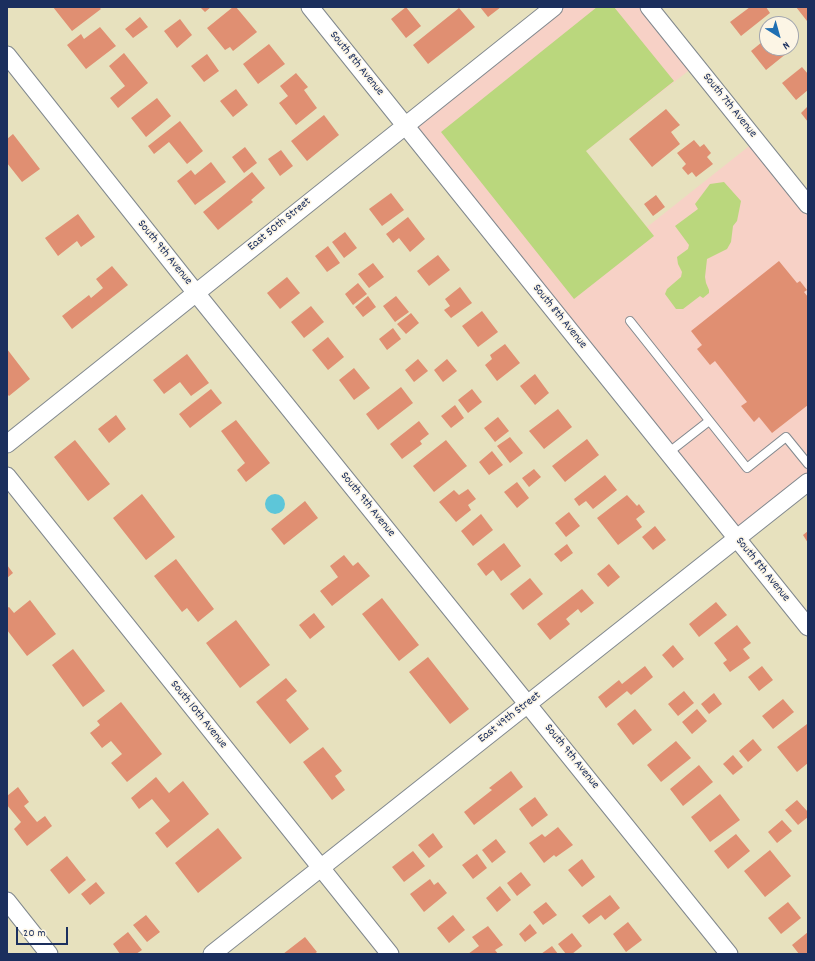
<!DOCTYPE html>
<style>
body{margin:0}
#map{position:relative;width:815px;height:961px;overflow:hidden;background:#e7e1be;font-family:Dekko,sans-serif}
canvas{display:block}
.frame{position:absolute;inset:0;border:8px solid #1b2f5e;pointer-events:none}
.north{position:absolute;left:759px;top:16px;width:40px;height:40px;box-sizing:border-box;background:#fcf5e5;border:1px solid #a2a6af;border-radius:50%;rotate:143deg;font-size:11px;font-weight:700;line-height:16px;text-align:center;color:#1b2f5e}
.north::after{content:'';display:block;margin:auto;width:14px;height:18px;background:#1f6fb2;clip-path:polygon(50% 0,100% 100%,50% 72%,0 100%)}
.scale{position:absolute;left:16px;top:927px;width:52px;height:18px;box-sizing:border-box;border:2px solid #1b2f5e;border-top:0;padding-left:5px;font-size:12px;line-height:14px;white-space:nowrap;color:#1b2f5e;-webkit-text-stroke:3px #fcf5e5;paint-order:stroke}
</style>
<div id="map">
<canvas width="815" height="961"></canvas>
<div class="frame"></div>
<div class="north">N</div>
<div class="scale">20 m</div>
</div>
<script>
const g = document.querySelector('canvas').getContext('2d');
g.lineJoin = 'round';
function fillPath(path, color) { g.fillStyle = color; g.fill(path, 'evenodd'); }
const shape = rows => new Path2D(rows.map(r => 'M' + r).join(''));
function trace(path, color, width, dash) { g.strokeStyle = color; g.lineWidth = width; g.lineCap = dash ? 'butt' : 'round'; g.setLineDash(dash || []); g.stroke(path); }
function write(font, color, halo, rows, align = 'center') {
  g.font = font + ' Dekko,sans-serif'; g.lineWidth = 3; g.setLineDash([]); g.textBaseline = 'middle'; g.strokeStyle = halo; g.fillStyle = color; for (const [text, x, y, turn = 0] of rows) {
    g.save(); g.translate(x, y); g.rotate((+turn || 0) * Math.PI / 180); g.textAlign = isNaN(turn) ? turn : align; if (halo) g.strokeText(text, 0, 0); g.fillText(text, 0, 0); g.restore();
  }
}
const built = shape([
 [560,7,644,7,692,68,586,151,647,227,753,143,808,213,808,478,737,534,411,126]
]);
const green = shape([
 [597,7,614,7,674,81,586,151,654,236,574,299,441,132],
 [724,182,741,201,737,221,733,226,731,242,727,249,707,259,705,277,706,283,709,290,709,293,703,298,700,296,683,309,676,309,665,294,667,289,681,277,682,272,678,264,677,257,688,249,689,245,675,226,698,209,695,204,710,184]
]);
const water = shape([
 '265 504a10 10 0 1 1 20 0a10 10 0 1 1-20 0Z'
]);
const building = shape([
 [53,7,99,7,101,9,72,31],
 [200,7,211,7,205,12],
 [233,7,236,7,257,32,233,51,230,47,225,50,207,28],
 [406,7,421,26,406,38,391,19],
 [480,7,501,7,488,17],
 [750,7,766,7,770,13,741,36,730,22],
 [796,7,808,7,808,20,807,21],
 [459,8,475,27,428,64,413,45],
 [140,17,148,27,133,38,125,29],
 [180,19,192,35,177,48,164,31],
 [100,27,116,46,86,69,67,45,81,34,84,39],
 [767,38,767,48,791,48,792,49,766,70,751,51],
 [269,44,285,64,258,84,243,64],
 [124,53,148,83,118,108,110,98,125,86,109,66],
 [207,54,219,71,204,82,191,66],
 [802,67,808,74,808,90,796,100,782,83],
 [296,73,308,87,304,90,317,108,296,125,279,103,288,96,280,86],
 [236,89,248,105,233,117,220,101],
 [157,98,171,116,146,137,131,118],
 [808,106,808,122,801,113],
 [666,109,680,125,671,132,680,144,652,167,629,139],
 [324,115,339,135,307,161,291,141],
 [180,121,203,151,187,164,169,142,154,154,148,146],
 [13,134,40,169,22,182,7,163,7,139],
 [694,140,700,147,704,144,711,153,707,157,713,164,696,177,692,172,688,175,682,168,686,164,677,153],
 [245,147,257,163,244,173,232,157],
 [281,150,293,166,280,176,268,159],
 [211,162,226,182,195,205,177,181,191,170,195,175],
 [252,172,265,188,251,200,253,202,218,230,203,212],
 [391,193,404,210,382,226,369,209],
 [656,195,665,207,653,216,644,204],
 [78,214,95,237,81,247,77,241,58,256,45,238],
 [408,217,425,239,410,252,399,238,393,243,386,234],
 [345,232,357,248,344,258,332,242],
 [328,246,340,263,327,272,315,256],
 [438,255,450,270,429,286,417,271],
 [779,261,797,283,800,281,807,290,804,292,808,297,808,405,772,433,759,417,754,422,741,406,747,402,715,361,710,365,697,349,702,345,691,331],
 [373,263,384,277,369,288,358,274],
 [112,266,128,285,72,329,62,316,89,295,91,298,103,288,96,279],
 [287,277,300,293,280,309,267,293],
 [358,283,367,294,353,305,345,294],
 [460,287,472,303,451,318,444,310,450,306,445,299],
 [368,296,376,307,363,317,355,307],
 [396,296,409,312,395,322,383,306],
 [311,306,324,322,304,338,291,322],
 [482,311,498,332,478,347,462,326],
 [411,313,419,323,406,334,397,324],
 [393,328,401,339,387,350,379,339],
 [328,337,344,357,328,370,312,350],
 [505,344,520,363,497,381,485,365,492,359,490,355],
 [7,349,30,379,9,396,7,394],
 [187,354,209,383,191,396,180,382,164,394,153,380],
 [418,359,428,371,414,382,405,370],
 [447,359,457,371,443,382,434,370],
 [354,368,370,388,354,400,339,380],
 [535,374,549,393,535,405,520,386],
 [401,387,413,403,378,430,366,414],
 [211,389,222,403,190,428,179,414],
 [472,389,482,402,468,413,458,400],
 [455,405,464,418,451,428,441,416],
 [558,409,572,427,544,449,529,431],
 [116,415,126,429,109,443,98,429],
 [498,417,509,431,495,442,484,428],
 [236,420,270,463,246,482,237,470,245,463,221,431],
 [419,421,429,434,420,441,422,444,402,459,390,444],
 [510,437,523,453,510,463,497,446],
 [587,439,599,455,565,482,552,466],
 [75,440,110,484,88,501,54,457],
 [446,440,467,466,434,492,413,466],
 [492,451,503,465,489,475,479,462],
 [534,469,541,477,529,487,522,478],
 [605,475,617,490,593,509,586,501,579,506,574,499],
 [517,482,529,498,517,508,504,492],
 [468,489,476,499,468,505,471,510,456,522,439,502,454,490,459,495],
 [142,494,175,537,146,560,113,518],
 [627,495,637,506,639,504,645,512,636,519,642,527,618,545,597,518],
 [305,501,318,518,284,545,271,529],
 [569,512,580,526,566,537,555,523],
 [481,514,493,530,473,546,461,531],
 [655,526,666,540,653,550,642,537],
 [808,531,808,543,803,535],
 [504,543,521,566,501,581,493,570,486,576,477,564],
 [567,544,573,553,561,562,554,554],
 [344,555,353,566,358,562,370,576,332,606,320,591,338,577,330,566],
 [176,559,214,609,198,622,187,608,182,612,154,576],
 [609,564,620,577,608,587,597,574],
 [7,565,13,573,7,578],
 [530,578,543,594,523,610,510,594],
 [582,589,594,603,581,613,578,609,566,619,570,624,550,640,537,624],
 [382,598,419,645,399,661,362,614],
 [30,600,56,634,27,656,7,630,7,608,9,607,14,613],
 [716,602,727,615,699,637,689,624],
 [314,613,325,627,310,639,299,625],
 [236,620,270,665,240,688,206,643],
 [737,625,751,643,743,649,750,658,730,672,723,663,727,660,714,643],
 [673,645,684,659,673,668,662,655],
 [73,649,105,691,83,707,52,665],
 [428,657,469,709,450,724,409,672],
 [645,666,653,677,631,695,627,691,606,708,598,697,619,680,622,684],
 [762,666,773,680,759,691,748,677],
 [286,678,297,691,286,700,309,729,290,744,256,702],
 [684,691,694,703,678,716,668,704],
 [714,693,722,704,709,714,701,704],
 [783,699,794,712,773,729,762,716],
 [121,702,162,754,127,782,111,763,122,754,111,741,102,748,90,733,100,725,97,721],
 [635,709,652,730,633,745,617,724],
 [697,709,707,721,692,734,682,722],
 [807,724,808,725,808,763,797,772,777,747],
 [753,739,762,750,748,762,739,751],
 [676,741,691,758,661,782,647,765],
 [323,747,342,771,335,776,345,790,332,800,303,762],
 [733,755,743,767,733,775,723,764],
 [699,765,713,782,683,806,670,789],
 [511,771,523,787,474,825,464,812,492,790,489,788],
 [156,777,169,793,183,781,209,814,167,848,155,833,170,821,152,799,139,809,131,798],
 [18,787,29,802,24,806,37,822,45,816,52,826,27,846,14,829,21,822,7,805,7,796],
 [720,794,740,820,710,842,691,817],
 [535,797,548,815,532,827,519,809],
 [797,800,808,812,808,817,798,825,785,810],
 [782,820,792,831,777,843,768,832],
 [558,827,573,845,556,857,554,855,544,863,529,843,542,834,545,837],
 [218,828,242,858,198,893,175,863],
 [433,833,443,847,429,858,418,845],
 [736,834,750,851,728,869,714,851],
 [496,839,506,852,492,863,482,850],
 [770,850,791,876,765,897,744,871],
 [413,851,425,866,404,882,392,867],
 [477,854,487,868,473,879,462,865],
 [67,856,86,880,69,894,50,870],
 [582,859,595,877,582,887,568,870],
 [521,872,531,885,517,896,507,883],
 [430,879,434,885,438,882,447,893,424,912,410,894],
 [96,882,105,893,90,905,81,894],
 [500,886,511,900,497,912,486,898],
 [610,895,620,908,605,920,601,915,589,924,582,916],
 [546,902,557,915,543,925,533,912],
 [788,902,801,918,781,934,768,918],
 [146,915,160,932,147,942,133,925],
 [453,915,465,930,449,943,437,928],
 [628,922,642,940,626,952,613,934],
 [530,924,537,933,525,942,519,934],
 [488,926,503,945,495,950,498,954,468,954,479,946,472,937],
 [128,932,142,950,136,954,120,954,113,944],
 [808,932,808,954,799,954,792,945],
 [572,933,582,946,572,954,566,954,558,944],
 [305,937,317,952,314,954,283,954],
 [552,946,558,954,541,954]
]);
const lane = shape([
 [630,321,747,468,786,437,808,464],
 [668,453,709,421]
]);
const street = shape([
 [310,7,808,627],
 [649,7,808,205],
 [7,55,196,293,729,954],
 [7,444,554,7],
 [7,476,390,954],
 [7,901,49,954],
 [212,954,808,482]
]);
const streetNames = [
 ["South 8th Avenue",356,64,51],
 ["South 7th Avenue",729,106,51],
 ["East 50th Street",280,225,-39],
 ["South 9th Avenue",164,253,51],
 ["South 8th Avenue",559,317,51],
 ["South 9th Avenue",367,505,51],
 ["South 8th Avenue",762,570,51],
 ["South 10th Avenue",198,715,51],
 ["East 49th Street",510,718,-38],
 ["South 9th Avenue",571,757,51]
];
fillPath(built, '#f7d1c6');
fillPath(green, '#bad77d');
fillPath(water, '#5dc6d9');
fillPath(building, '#e08f72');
trace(lane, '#81888e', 10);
trace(street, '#81888e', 19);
trace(lane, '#fff', 8);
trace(street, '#fff', 17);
write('12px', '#1b2f5e', '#fcf5e5', streetNames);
</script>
